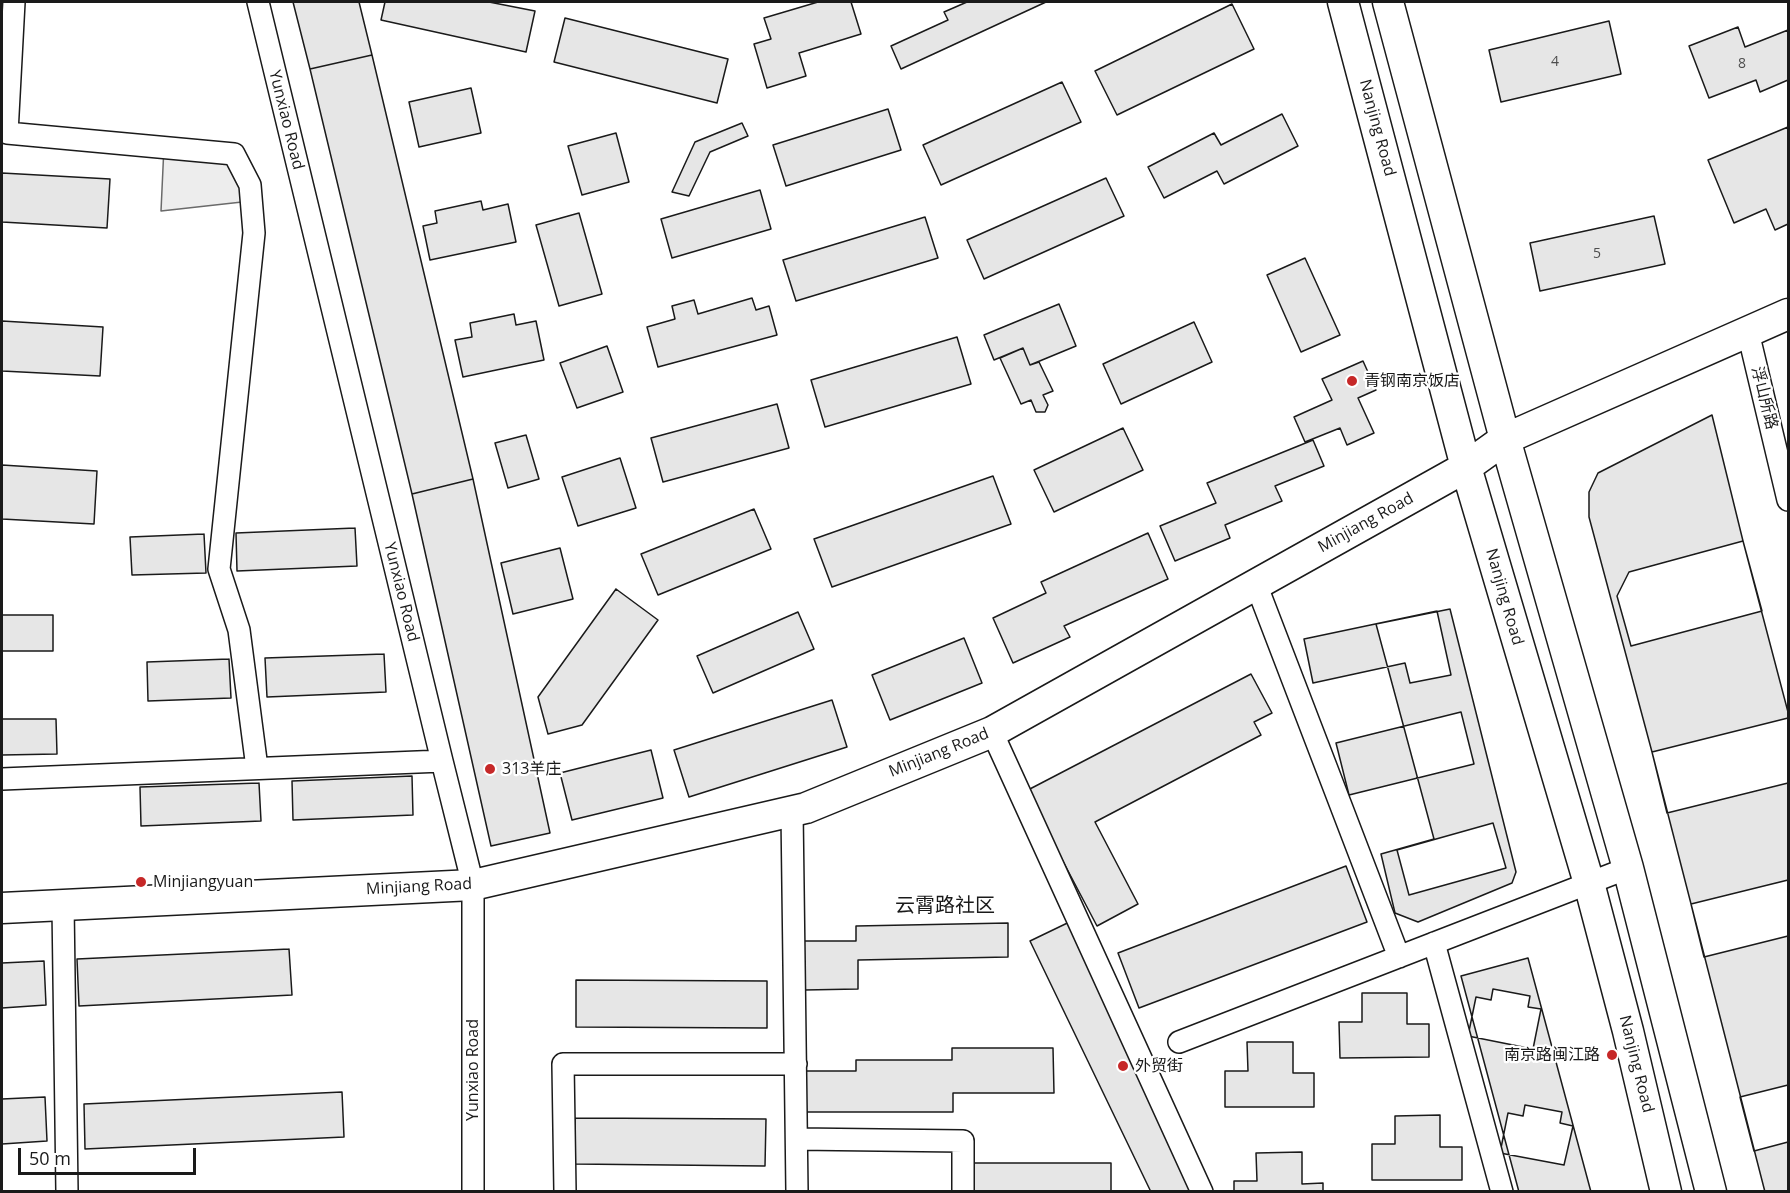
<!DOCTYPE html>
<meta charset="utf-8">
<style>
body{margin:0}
#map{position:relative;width:1790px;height:1193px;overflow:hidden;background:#fff;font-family:"Open Sans",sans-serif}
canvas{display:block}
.frame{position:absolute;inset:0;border:3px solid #1a1a1a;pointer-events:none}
.scale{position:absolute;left:18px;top:1148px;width:178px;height:27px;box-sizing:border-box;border:3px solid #1a1a1a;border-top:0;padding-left:8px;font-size:18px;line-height:21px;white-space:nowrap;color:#1a1a1a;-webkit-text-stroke:4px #fff;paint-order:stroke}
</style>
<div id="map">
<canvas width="1790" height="1193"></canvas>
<div class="frame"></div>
<div class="scale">50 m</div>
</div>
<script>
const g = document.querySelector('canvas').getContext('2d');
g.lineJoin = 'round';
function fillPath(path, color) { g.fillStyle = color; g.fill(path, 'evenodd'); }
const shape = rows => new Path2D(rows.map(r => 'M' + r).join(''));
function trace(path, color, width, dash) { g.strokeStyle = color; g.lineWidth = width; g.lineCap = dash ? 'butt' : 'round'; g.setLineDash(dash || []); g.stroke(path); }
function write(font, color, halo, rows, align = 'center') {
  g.font = font + ' "Open Sans","Noto Sans SC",sans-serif'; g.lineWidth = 4.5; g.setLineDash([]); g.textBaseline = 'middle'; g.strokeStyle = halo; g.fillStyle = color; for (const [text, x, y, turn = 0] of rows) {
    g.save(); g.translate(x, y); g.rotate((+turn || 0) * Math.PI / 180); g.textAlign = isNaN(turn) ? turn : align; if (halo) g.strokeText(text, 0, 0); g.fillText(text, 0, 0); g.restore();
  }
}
const built = shape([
 [164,146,234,154,251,201,161,211,164,146]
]);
const building = shape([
 [293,2,359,2,372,55,310,69,293,2],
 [385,2,489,2,535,11,526,52,381,20,385,2],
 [818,2,851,2,861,34,799,53,806,76,767,88,754,44,771,39,764,18,818,2],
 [967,2,1046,2,901,69,891,46,948,20,944,12,967,2],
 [1232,4,1254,49,1117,115,1095,71,1232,4],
 [565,18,728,59,717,103,554,62,565,18],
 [1609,21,1621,74,1501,102,1489,50,1609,21],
 [1738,27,1745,47,1788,30,1788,80,1760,92,1756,80,1709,98,1689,46,1738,27],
 [372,55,473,479,412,494,310,69,372,55],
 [1062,82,1081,122,941,185,923,145,1062,82],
 [471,88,481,133,419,147,409,102,471,88],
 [888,109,901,150,786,186,773,145,888,109],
 [1282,114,1298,146,1224,184,1217,171,1164,198,1148,167,1214,133,1221,145,1282,114],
 [742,123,748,136,710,152,689,196,672,192,695,142,742,123],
 [1788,127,1788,224,1775,230,1766,209,1734,223,1708,160,1788,127],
 [616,133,629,182,582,195,568,146,616,133],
 [2,173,110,179,107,228,2,222,2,173],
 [1106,178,1124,216,984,279,967,240,1106,178],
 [760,190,771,229,672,258,661,219,760,190],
 [481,201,483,210,508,204,516,242,430,260,423,226,437,223,435,211,481,201],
 [579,213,602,294,559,306,536,225,579,213],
 [1654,216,1665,264,1540,291,1530,243,1654,216],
 [925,217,938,258,796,301,783,260,925,217],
 [1305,258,1340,335,1301,352,1267,275,1305,258],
 [752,298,756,310,769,306,777,335,658,367,647,327,675,319,672,306,694,300,698,314,752,298],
 [1059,304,1076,346,1030,365,1023,348,994,360,984,335,1059,304],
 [514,314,516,325,536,321,544,360,463,377,455,340,472,337,470,323,514,314],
 [2,321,103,327,100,376,2,371,2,321],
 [1194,322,1212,362,1121,404,1103,364,1194,322],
 [957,337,971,384,825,427,811,380,957,337],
 [607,346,623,392,577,408,560,363,607,346],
 [1023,348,1030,365,1039,362,1053,391,1043,395,1048,405,1045,412,1036,412,1031,400,1021,404,1000,358,1023,348],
 [1363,361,1376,390,1358,398,1374,433,1347,445,1340,428,1305,442,1294,417,1332,400,1322,379,1363,361],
 [777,404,789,448,663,482,651,438,777,404],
 [1712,415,1743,541,1788,712,1788,1192,1765,1192,1652,752,1589,517,1589,492,1598,473,1712,415],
 [1123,428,1143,470,1054,512,1034,470,1123,428],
 [526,435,539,479,508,488,495,443,526,435],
 [1313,440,1324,466,1275,486,1282,501,1225,525,1230,538,1175,561,1160,526,1216,503,1207,483,1313,440],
 [620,458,636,508,578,526,562,477,620,458],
 [2,465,97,471,94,524,2,519,2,465],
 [993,476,1011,524,832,587,814,539,993,476],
 [473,479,550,833,491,846,412,494,473,479],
 [754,509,771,549,658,595,641,554,754,509],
 [355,528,357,566,237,571,236,533,355,528],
 [1148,533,1168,579,1064,626,1070,637,1013,663,993,618,1046,593,1041,582,1148,533],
 [204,534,206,573,132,575,130,537,204,534],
 [1743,541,1762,611,1631,646,1617,596,1629,572,1743,541],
 [560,548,573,599,513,614,501,563,560,548],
 [616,589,658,620,582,725,548,734,538,697,616,589],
 [1450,609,1516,872,1512,883,1418,922,1395,913,1381,854,1434,839,1376,624,1450,609],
 [1437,611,1451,675,1410,683,1405,663,1313,683,1304,639,1437,611],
 [798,612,814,649,713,693,697,656,798,612],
 [2,615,53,615,53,651,2,651,2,615],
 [964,638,982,683,890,720,872,675,964,638],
 [384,654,386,692,267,697,265,658,384,654],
 [229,659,231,698,148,701,147,662,229,659],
 [1251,674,1272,713,1254,722,1261,735,1095,822,1138,904,1097,926,1026,791,1251,674],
 [832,700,847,747,689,797,674,750,832,700],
 [1461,712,1474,764,1349,795,1336,743,1461,712],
 [1788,718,1788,783,1667,813,1652,752,1788,718],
 [2,719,56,719,57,754,2,755,2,719],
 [651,750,663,798,572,820,560,773,651,750],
 [412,776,413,815,293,820,292,781,412,776],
 [259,783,261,821,141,826,140,787,259,783],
 [1493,823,1506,868,1409,895,1397,850,1493,823],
 [1346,866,1367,922,1139,1008,1118,953,1346,866],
 [1788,880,1788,936,1704,957,1691,904,1788,880],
 [1084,915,1213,1192,1151,1192,1030,941,1084,915],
 [1008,923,1008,957,858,960,858,989,804,990,803,941,856,941,856,926,1008,923],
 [289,949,292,995,79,1006,77,959,289,949],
 [1528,958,1591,1192,1519,1192,1461,976,1528,958],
 [44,961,46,1005,2,1008,2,963,44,961],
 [576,980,767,981,767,1028,576,1027,576,980],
 [1493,989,1530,996,1528,1007,1541,1009,1533,1049,1468,1036,1476,997,1491,1000,1493,989],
 [1362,993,1407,993,1407,1024,1429,1024,1429,1057,1340,1058,1339,1022,1362,1022,1362,993],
 [1247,1042,1293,1042,1293,1073,1314,1073,1314,1107,1225,1107,1225,1071,1248,1071,1247,1042],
 [952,1048,1053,1048,1054,1093,953,1093,953,1112,805,1112,805,1071,856,1071,856,1060,952,1060,952,1048],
 [1788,1085,1788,1142,1754,1151,1740,1097,1788,1085],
 [342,1092,344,1137,85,1149,84,1104,342,1092],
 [45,1097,47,1141,2,1144,2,1099,45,1097],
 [1525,1105,1562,1112,1560,1123,1573,1126,1564,1165,1500,1153,1508,1113,1523,1116,1525,1105],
 [1440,1115,1440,1147,1462,1147,1462,1180,1372,1180,1372,1144,1395,1144,1395,1116,1440,1115],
 [575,1118,766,1119,765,1166,574,1164,575,1118],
 [1302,1152,1302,1184,1323,1183,1323,1192,1234,1192,1234,1181,1257,1181,1256,1153,1302,1152],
 [969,1163,1111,1163,1111,1192,969,1192,969,1163]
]);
const street = shape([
 [14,2,7,133,234,154,250,185,254,233,219,569,239,630,257,768],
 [258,2,442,761,473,885,473,1192],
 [1748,332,1788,500],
 [1256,584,1399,957],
 [992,732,1202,1192],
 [2,779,442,761],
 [792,811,797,1192],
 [63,905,67,1192],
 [1434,943,1502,1192],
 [1179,1042,1628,868],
 [797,1139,963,1141,963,1192],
 [565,1192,563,1064,796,1064]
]);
const secondary = shape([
 [1343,2,1466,467,1589,883,1628,1031,1666,1192],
 [1388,2,1505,439,1628,868,1711,1192],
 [2,908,473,885,806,808,992,732,1466,467,1505,439,1788,314]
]);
const markers = [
 [1352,381,6,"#c62828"],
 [490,769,6,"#c62828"],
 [141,882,6,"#c62828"],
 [1612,1055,6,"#c62828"],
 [1123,1066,6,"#c62828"]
];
const numberNames = [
 ["4",1555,62],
 ["8",1742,64],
 ["5",1597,254]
];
const streetNames = [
 ["Yunxiao Road",286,120,76],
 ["Nanjing Road",1377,128,75],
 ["浮山所路",1764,398,76],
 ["Minjiang Road",1366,523,-29],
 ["Yunxiao Road",401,592,76],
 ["Nanjing Road",1504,597,74],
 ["Minjiang Road",939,753,-22],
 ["Minjiang Road",419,887,-3],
 ["Nanjing Road",1636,1064,76],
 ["Yunxiao Road",473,1070,-90]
];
const poiNames = [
 ["青钢南京饭店",1364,381],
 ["313羊庄",502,769],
 ["Minjiangyuan",153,882],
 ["南京路闽江路",1600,1055,"right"],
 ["外贸街",1135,1066]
];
const quarterNames = [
 ["云霄路社区",945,906]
];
fillPath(built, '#ededed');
trace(built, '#6a6a6a', 1.5);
fillPath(building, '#e6e6e6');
trace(building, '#1a1a1a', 1.5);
trace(street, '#1a1a1a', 24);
trace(secondary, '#1a1a1a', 33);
trace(street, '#fff', 21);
trace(secondary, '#fff', 30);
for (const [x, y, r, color] of markers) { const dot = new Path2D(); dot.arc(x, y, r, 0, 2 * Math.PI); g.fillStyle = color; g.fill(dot); trace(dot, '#fff', 2); }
write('14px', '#4d4d4d', null, numberNames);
write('16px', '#1a1a1a', '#fff', streetNames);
write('16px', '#1a1a1a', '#fff', poiNames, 'left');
write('20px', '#1a1a1a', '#fff', quarterNames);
</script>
